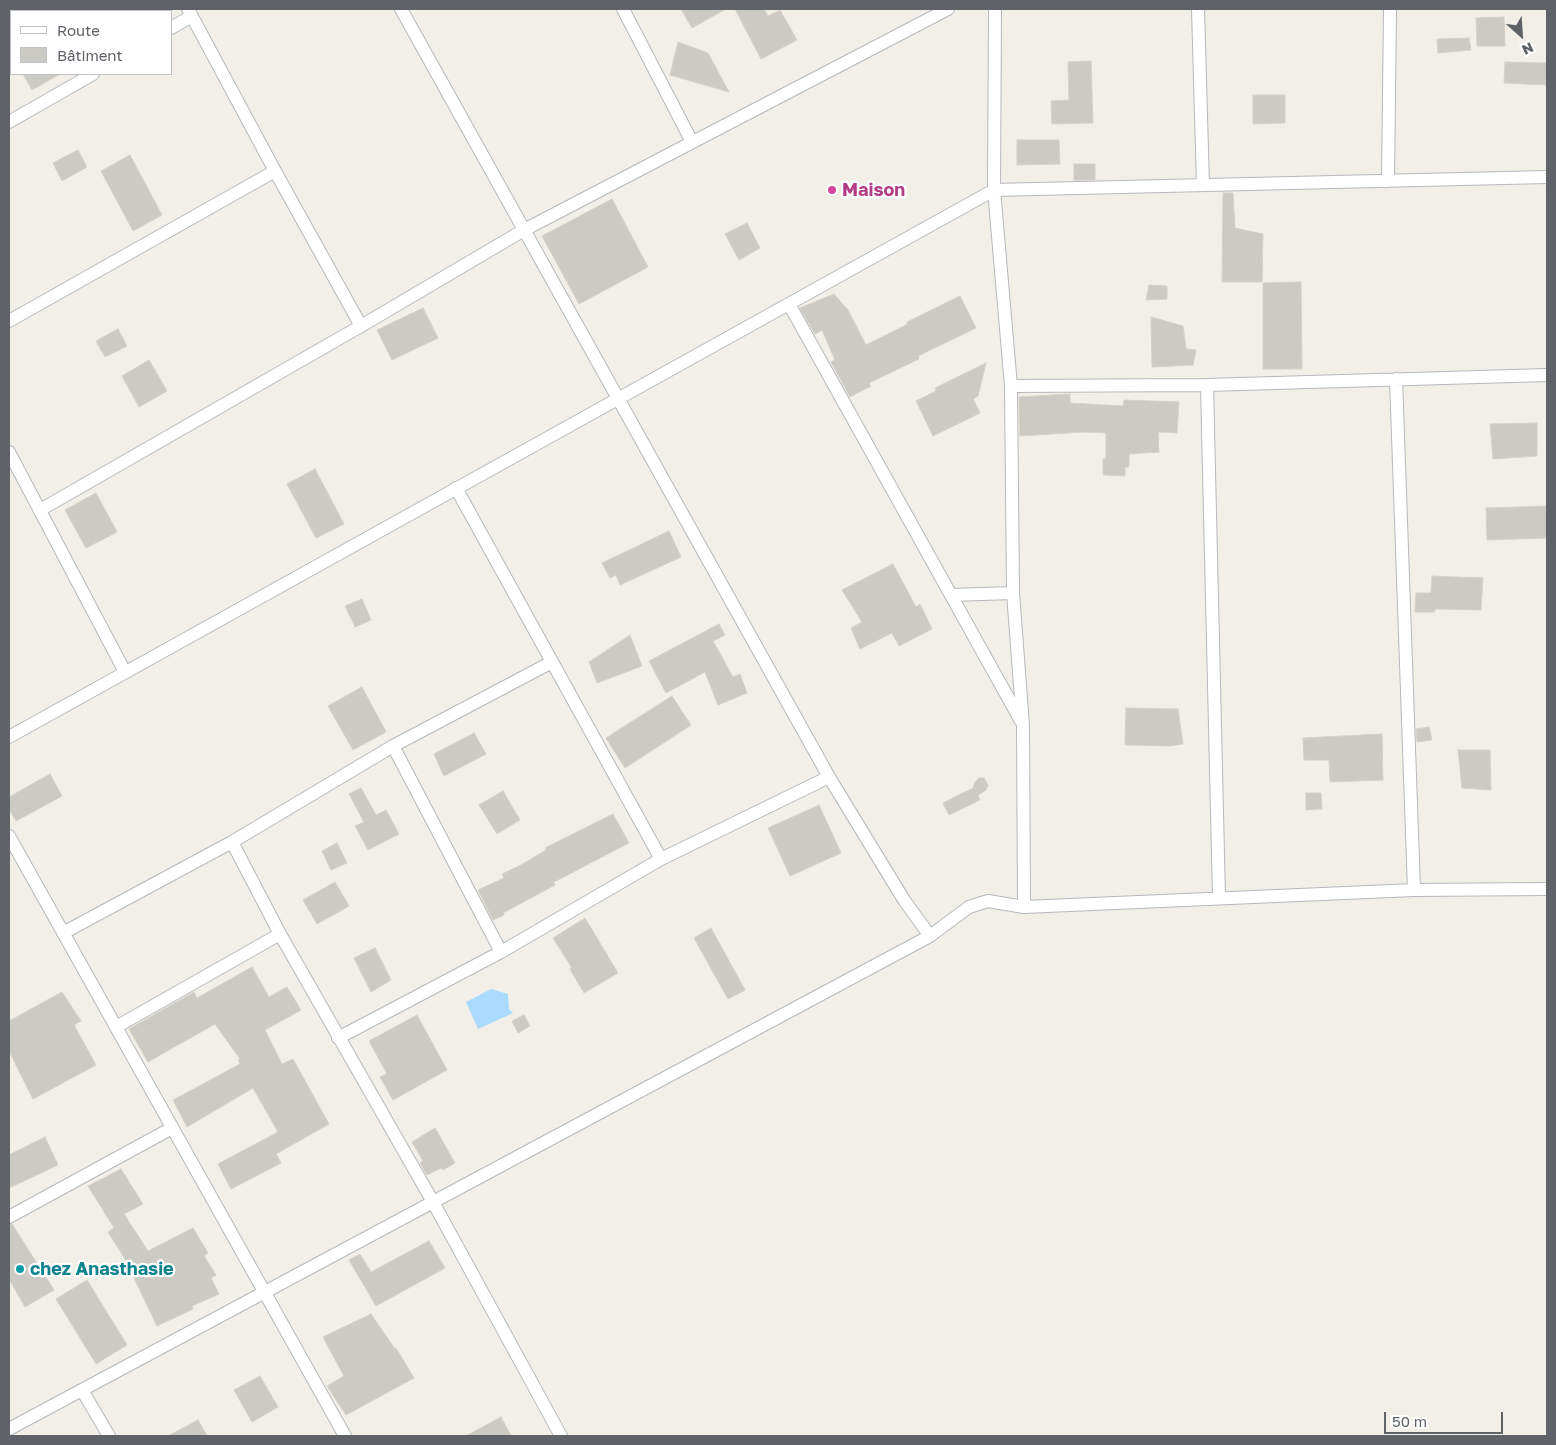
<!DOCTYPE html>
<meta charset="utf-8">
<style>
body{margin:0}
#map{position:relative;width:1556px;height:1445px;overflow:hidden;background:#f1efe8;font-family:"Golos Text",sans-serif}
canvas{display:block}
.frame{position:absolute;inset:0;border:10px solid #5f6368;pointer-events:none}
.legend{position:absolute;left:10px;top:10px;width:162px;height:65px;box-sizing:border-box;background:#fff;border:1px solid #bfc1c3;margin:0;padding:6px 9px;list-style:none;font-size:15px;color:#5f6368}
.legend li{display:flex;align-items:center;gap:10px;height:25px}
.legend b{width:25px;border:1px solid #bfc1c3}
.north{position:absolute;left:1496px;top:10px;width:50px;height:50px;-webkit-text-stroke:4px #fff;paint-order:stroke;rotate:154deg;font-size:14px;font-weight:700;line-height:20px;text-align:center;color:#5f6368}
.north::after{content:'';display:block;margin:auto;width:18px;height:22px;background:#5f6368;clip-path:polygon(50% 0,100% 100%,50% 72%,0 100%)}
.scale{position:absolute;left:1384px;top:1412px;width:119px;height:22px;box-sizing:border-box;border:2px solid #5f6368;border-top:0;padding-left:6px;font-size:15px;line-height:18px;white-space:nowrap;color:#5f6368;-webkit-text-stroke:4px #fff;paint-order:stroke}
</style>
<div id="map">
<canvas width="1556" height="1445"></canvas>
<div class="frame"></div>
<ul class="legend">
<li><b style="height:6px;background:#fff"></b>Route</li>
<li><b style="height:14px;background:#cccac5"></b>Bâtiment</li>
</ul>
<div class="north">N</div>
<div class="scale">50 m</div>
</div>
<script>
const g = document.querySelector('canvas').getContext('2d');
g.lineJoin = 'round';
function fillPath(path, color) { g.fillStyle = color; g.fill(path, 'evenodd'); }
const shape = rows => new Path2D(rows.map(r => 'M' + r).join(''));
function trace(path, color, width, dash) { g.strokeStyle = color; g.lineWidth = width; g.lineCap = dash ? 'butt' : 'round'; g.setLineDash(dash || []); g.stroke(path); }
function write(font, color, halo, rows, align = 'center') {
  g.font = font + ' "Golos Text",sans-serif'; g.lineWidth = 4.5; g.setLineDash([]); g.textBaseline = 'middle'; g.strokeStyle = halo; g.fillStyle = color; for (const [text, x, y, turn = 0] of rows) {
    g.save(); g.translate(x, y); g.rotate((+turn || 0) * Math.PI / 180); g.textAlign = isNaN(turn) ? turn : align; if (halo) g.strokeText(text, 0, 0); g.fillText(text, 0, 0); g.restore();
  }
}
const water = shape([
 [491,989,508,994,509,1009,513,1013,478,1029,466,1002]
]);
const building = shape([
 [681,9,726,9,692,28,681,9],
 [735,9,764,9,768,16,780,10,797,40,761,59,735,9],
 [1504,17,1505,46,1477,46,1476,18,1504,17],
 [1469,38,1471,50,1438,53,1437,39,1469,38],
 [678,42,708,53,729,92,670,75,678,42],
 [1091,61,1093,123,1052,124,1051,101,1069,100,1068,62,1091,61],
 [1505,62,1547,63,1546,85,1504,83,1505,62],
 [23,74,60,74,32,90,23,74],
 [1253,95,1285,95,1285,123,1253,124,1253,95],
 [1017,140,1059,140,1060,164,1017,165,1017,140],
 [78,150,87,167,62,181,53,163,78,150],
 [130,155,162,215,133,231,101,171,130,155],
 [1074,164,1095,164,1095,180,1074,180,1074,164],
 [1223,193,1233,193,1235,228,1263,234,1262,282,1222,282,1223,193],
 [612,199,648,267,579,304,542,236,612,199],
 [747,223,760,248,739,260,725,234,747,223],
 [1301,282,1302,369,1263,369,1263,283,1301,282],
 [1149,285,1167,286,1167,299,1146,300,1149,285],
 [834,294,848,310,866,345,908,324,907,322,960,296,976,328,918,356,919,359,869,383,871,386,850,397,831,362,835,360,822,330,815,334,800,308,834,294],
 [423,308,438,338,392,360,377,330,423,308],
 [1151,317,1183,326,1186,349,1196,350,1193,365,1152,367,1151,317],
 [118,329,127,346,105,357,96,341,118,329],
 [149,360,167,391,139,407,122,376,149,360],
 [986,363,978,396,973,399,980,413,933,436,916,401,936,391,935,388,986,363],
 [1070,394,1070,403,1123,406,1124,400,1179,402,1177,433,1158,432,1159,452,1129,454,1129,467,1125,467,1125,476,1103,475,1103,459,1106,459,1106,433,1083,432,1020,436,1019,397,1070,394],
 [1537,423,1537,456,1493,459,1490,424,1537,423],
 [315,469,344,524,316,538,287,484,315,469],
 [96,493,117,532,86,548,65,510,96,493],
 [1547,506,1547,538,1487,540,1486,508,1547,506],
 [669,531,681,557,620,585,616,575,610,578,602,563,669,531],
 [893,564,916,607,920,604,932,629,899,646,892,633,860,649,851,628,862,622,842,590,893,564],
 [1432,576,1483,578,1481,610,1435,609,1435,612,1415,612,1416,593,1431,593,1432,576],
 [362,599,371,620,355,627,345,606,362,599],
 [719,624,725,635,713,641,733,677,740,674,747,693,718,705,705,672,666,693,649,661,719,624],
 [630,635,642,666,597,683,589,662,630,635],
 [362,687,386,732,353,750,328,706,362,687],
 [672,696,691,725,625,768,606,738,672,696],
 [1126,708,1178,709,1183,744,1170,746,1125,745,1126,708],
 [1429,727,1432,740,1417,742,1416,729,1429,727],
 [474,733,486,754,444,776,434,754,474,733],
 [1382,734,1383,780,1330,782,1329,760,1304,760,1303,738,1382,734],
 [1458,750,1490,750,1491,790,1462,788,1458,750],
 [50,774,62,796,16,821,9,809,9,797,50,774],
 [979,778,984,778,988,785,986,790,978,795,980,800,949,815,943,803,973,788,975,782,979,778],
 [361,788,376,815,386,810,399,834,368,850,355,826,364,822,349,794,361,788],
 [503,791,520,820,497,834,479,805,503,791],
 [1306,793,1321,793,1322,809,1306,810,1306,793],
 [819,805,841,853,790,876,768,828,819,805],
 [613,814,629,843,554,882,555,885,503,913,504,915,493,920,478,890,504,878,502,874,521,865,546,850,545,848,613,814],
 [337,843,347,863,331,870,322,851,337,843],
 [335,882,349,906,317,924,303,900,335,882],
 [585,918,618,973,584,993,570,969,572,968,553,938,585,918],
 [711,928,745,990,728,999,694,938,711,928],
 [375,948,391,980,371,992,354,958,375,948],
 [252,967,269,997,287,987,301,1010,265,1030,282,1064,293,1059,329,1124,276,1154,281,1163,231,1189,218,1164,278,1132,253,1088,187,1127,173,1100,240,1064,238,1060,240,1059,215,1024,148,1062,129,1029,194,992,197,998,252,967],
 [62,992,81,1021,74,1025,96,1065,33,1099,9,1051,9,1021,62,992],
 [417,1015,447,1070,393,1100,380,1077,387,1074,369,1041,417,1015],
 [524,1015,530,1026,518,1033,512,1021,524,1015],
 [435,1128,455,1163,443,1170,441,1168,427,1175,420,1163,423,1161,412,1142,435,1128],
 [45,1137,58,1165,9,1188,9,1155,45,1137],
 [121,1169,143,1204,124,1214,148,1251,193,1228,208,1253,204,1256,216,1275,211,1278,219,1294,192,1306,193,1309,157,1326,125,1259,108,1232,114,1228,88,1186,121,1169],
 [12,1224,54,1290,25,1307,9,1279,9,1225,12,1224],
 [429,1241,445,1268,376,1306,349,1260,360,1254,371,1272,429,1241],
 [87,1280,127,1345,96,1364,56,1299,87,1280],
 [371,1314,395,1349,396,1348,414,1378,346,1415,327,1386,344,1376,323,1337,371,1314],
 [260,1376,278,1407,252,1422,234,1390,260,1376],
 [501,1417,511,1436,466,1436,501,1417],
 [198,1420,207,1436,168,1436,198,1420]
]);
const minor = shape([
 [188,9,275,171,361,326],
 [401,9,829,777,904,900,930,936],
 [623,9,692,142],
 [995,9,994,190,1011,386,1013,593,1023,725,1024,907],
 [1198,9,1203,185],
 [171,28,192,16],
 [9,122,93,74],
 [1388,181,1390,9],
 [789,304,1021,721],
 [9,321,275,171],
 [1396,379,1414,890],
 [1207,385,1219,898],
 [1011,386,1207,385,1547,375],
 [9,452,125,672],
 [456,488,661,859],
 [40,510,361,326,524,230,948,9],
 [951,595,1013,593],
 [9,737,994,190,1547,177],
 [393,746,501,952],
 [9,836,345,1436],
 [232,842,280,934,433,1202,561,1436],
 [63,933,232,842,393,746,552,662],
 [116,1027,280,934],
 [338,1038,501,952,661,859,829,777],
 [9,1217,172,1128],
 [82,1390,109,1436],
 [9,1429,930,936,969,907,988,901,1024,907,1414,890,1547,889]
]);
const markers = [
 [832,190,5,"#d1479c"],
 [20,1269,5,"#0f9aa8"]
];
const hotelNames = [
 ["Maison",842,190]
];
const cultureNames = [
 ["chez Anasthasie",30,1269]
];
fillPath(water, '#aadaff');
fillPath(building, '#cccac5');
trace(building, '#d6d1c6', 1);
trace(minor, '#b5b8bc', 14);
trace(minor, '#fff', 12);
for (const [x, y, r, color] of markers) { const dot = new Path2D(); dot.arc(x, y, r, 0, 2 * Math.PI); g.fillStyle = color; g.fill(dot); trace(dot, '#fff', 2); }
write('bold 18px', '#b23c85', '#fff', hotelNames, 'left');
write('bold 18px', '#0d838f', '#fff', cultureNames, 'left');
</script>
